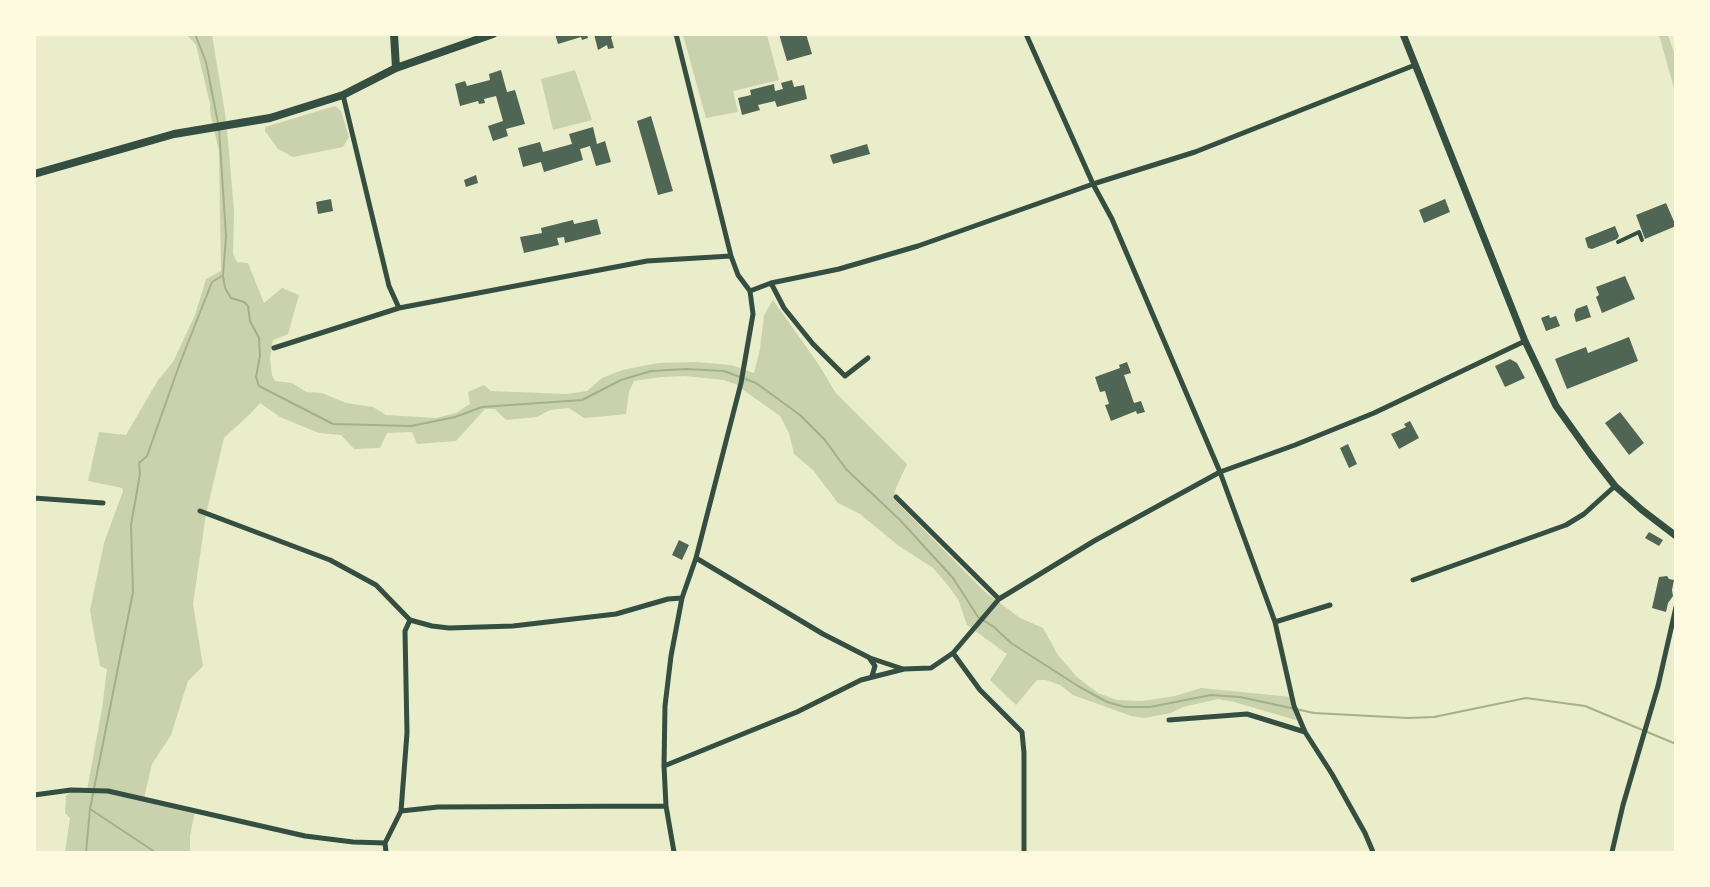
<!DOCTYPE html>
<style>
body{margin:0}
#map{position:relative;width:1710px;height:887px;overflow:hidden;background:#e9edc9;font-family:"Fira Sans",sans-serif}
canvas{display:block}
.frame{position:absolute;inset:0;border:36px solid #fefae0;pointer-events:none}
</style>
<div id="map">
<canvas width="1710" height="887"></canvas>
<div class="frame"></div>
</div>
<script>
const g = document.querySelector('canvas').getContext('2d');
g.lineJoin = 'round';
function fillPath(path, color) { g.fillStyle = color; g.fill(path, 'evenodd'); }
const shape = rows => new Path2D(rows.map(r => 'M' + r).join(''));
function trace(path, color, width, dash) { g.strokeStyle = color; g.lineWidth = width; g.lineCap = dash ? 'butt' : 'round'; g.setLineDash(dash || []); g.stroke(path); }
const green = shape([
 [187,35,212,35,225,113,229,151,234,212,233,254,237,262,248,263,264,303,282,288,299,295,288,334,273,340,270,358,272,375,275,381,292,383,306,392,322,393,346,403,373,407,386,415,436,418,456,413,470,404,468,392,484,385,491,391,567,394,587,391,602,378,622,370,658,363,696,362,731,365,754,373,760,349,764,315,773,300,819,365,835,392,907,464,896,488,893,498,985,592,1020,618,1043,628,1058,655,1077,677,1098,693,1117,700,1142,701,1175,696,1201,688,1292,697,1299,721,1234,702,1218,699,1183,707,1171,713,1144,718,1131,716,1073,695,1060,685,1046,680,1037,680,1016,705,990,680,1007,654,967,625,958,599,946,583,933,568,899,546,860,514,838,503,813,470,794,454,789,433,780,416,735,384,724,380,685,376,661,377,634,381,629,392,626,414,607,416,584,418,569,408,550,410,537,417,506,420,495,409,485,409,456,441,417,444,412,432,387,433,380,448,354,449,341,435,319,433,280,417,260,403,251,413,224,438,206,514,193,604,203,666,188,681,171,735,152,764,144,798,195,811,190,836,190,852,65,852,70,818,65,813,66,796,71,790,87,790,102,709,107,669,100,666,90,610,104,543,123,491,122,488,88,481,99,432,126,435,158,380,173,362,195,315,206,279,221,271,219,151,210,112,210,104,196,45],
 [683,35,767,35,779,80,733,91,738,112,706,118],
 [1659,35,1668,35,1675,55,1675,92],
 [575,70,592,120,553,130,541,79],
 [335,106,341,111,349,137,343,147,293,157,278,149,265,131,265,127]
]);
const stream = shape([
 [195,34,206,62,218,123],
 [219,129,226,236,223,276,225,288,231,298,244,302,248,306,250,321,259,338,260,356,256,377,259,386,333,424,411,426,455,417,482,407,582,400,621,380,651,371,686,369,724,371,756,383,800,415,825,440,846,469,900,520,953,578,978,617,994,627,1011,643,1078,686,1107,702,1125,707,1150,707,1211,695,1240,697,1314,713,1408,718,1434,717,1526,698,1585,706,1676,744],
 [90,809,155,852],
 [86,852,90,809,133,592,131,525,140,474,139,463,147,456,180,363,212,282,222,276]
]);
const building = shape([
 [555,34,587,34,588,38,582,40,581,37,558,44],
 [594,34,616,34,611,37,614,48,608,49,607,45,598,50],
 [779,34,806,34,812,54,787,61],
 [501,70,507,92,515,90,525,124,506,129,508,136,493,141,488,126,503,121,496,96,484,99,485,103,479,104,478,101,460,106,455,84,465,81,467,86,490,80,489,74],
 [792,80,794,87,804,85,807,99,777,107,775,101,758,105,760,110,742,115,738,98,751,95,750,90,774,84,775,91,783,89,781,83],
 [651,116,673,191,658,195,637,121],
 [593,127,597,144,605,141,611,162,596,166,590,146,580,149,583,160,544,172,541,162,523,167,518,148,540,142,543,152,572,144,569,134],
 [867,144,870,154,833,164,830,155],
 [476,175,478,183,466,187,464,180],
 [331,199,333,211,318,214,316,202],
 [1445,199,1450,212,1424,223,1419,210],
 [1666,203,1676,226,1645,239,1636,215],
 [597,219,601,234,565,243,564,237,557,238,559,245,524,253,520,237,542,233,541,228,573,220,574,224],
 [1615,226,1619,236,1617,239,1592,249,1588,248,1585,238],
 [1625,276,1635,299,1602,313,1596,297,1599,295,1596,287],
 [1587,305,1591,317,1576,322,1574,315,1576,309],
 [1549,315,1550,318,1556,316,1560,326,1546,331,1541,318],
 [1629,337,1638,361,1567,389,1555,359,1586,347,1588,353],
 [1510,359,1517,363,1525,378,1505,387,1495,366],
 [1127,362,1131,373,1124,375,1134,403,1141,401,1145,412,1137,414,1136,411,1111,421,1105,405,1109,404,1105,391,1100,392,1095,377,1120,368,1119,365],
 [1620,412,1644,443,1629,455,1605,423],
 [1410,421,1419,438,1399,449,1391,434,1406,427,1404,424],
 [1348,444,1357,464,1349,468,1340,448],
 [1649,532,1663,540,1659,546,1645,538],
 [679,540,689,545,682,560,672,555],
 [1667,576,1669,579,1674,580,1672,590,1673,596,1668,603,1666,612,1652,608,1659,577]
]);
const pedestrian = shape([
 [1618,242,1639,232,1642,240]
]);
const minor = shape([
 [1026,34,1093,184,1112,219,1220,472,1275,622,1294,706,1305,732,1332,774,1365,833,1373,852],
 [343,95,389,286,399,308],
 [771,283,784,308,813,344,845,376,868,358],
 [750,291,771,283,839,269,918,246,1093,184,1195,152,1415,65],
 [274,348,399,308,647,261,731,256],
 [896,497,999,599],
 [34,498,103,503],
 [200,511,330,560,376,585,410,620,432,626,449,628,513,626,616,614,668,599,682,598],
 [696,558,823,634,870,658,903,669],
 [1413,580,1566,525,1584,514,1615,486],
 [1275,622,1330,605],
 [953,653,980,690,1022,732,1024,753,1024,852],
 [870,659,875,666,872,676],
 [1169,720,1247,714,1305,732],
 [664,766,797,712,861,680,904,669,931,668,953,653,999,599,1094,541,1220,472,1295,445,1374,413,1525,341],
 [34,795,71,790,108,791,305,836,353,842,385,843],
 [401,811,438,807,666,806],
 [386,852,385,843,401,811,407,733,405,631,410,620],
 [674,852,666,806,664,766,665,706,671,656,682,598,696,558,741,383,753,314,750,291,738,275,731,256,676,34],
 [1612,852,1623,805,1658,686,1676,607]
]);
const secondary = shape([
 [1403,34,1525,341,1556,406,1591,455,1615,486,1642,510,1676,536]
]);
const primary = shape([
 [394,34,396,68],
 [34,174,174,134,270,118,343,95,396,68,493,34]
]);
fillPath(green, '#cad2ad');
trace(stream, '#a3b18a', 2);
fillPath(building, '#4f6655');
trace(pedestrian, '#344e41', 4);
trace(minor, '#344e41', 5);
trace(secondary, '#344e41', 7);
trace(primary, '#344e41', 8);
</script>
